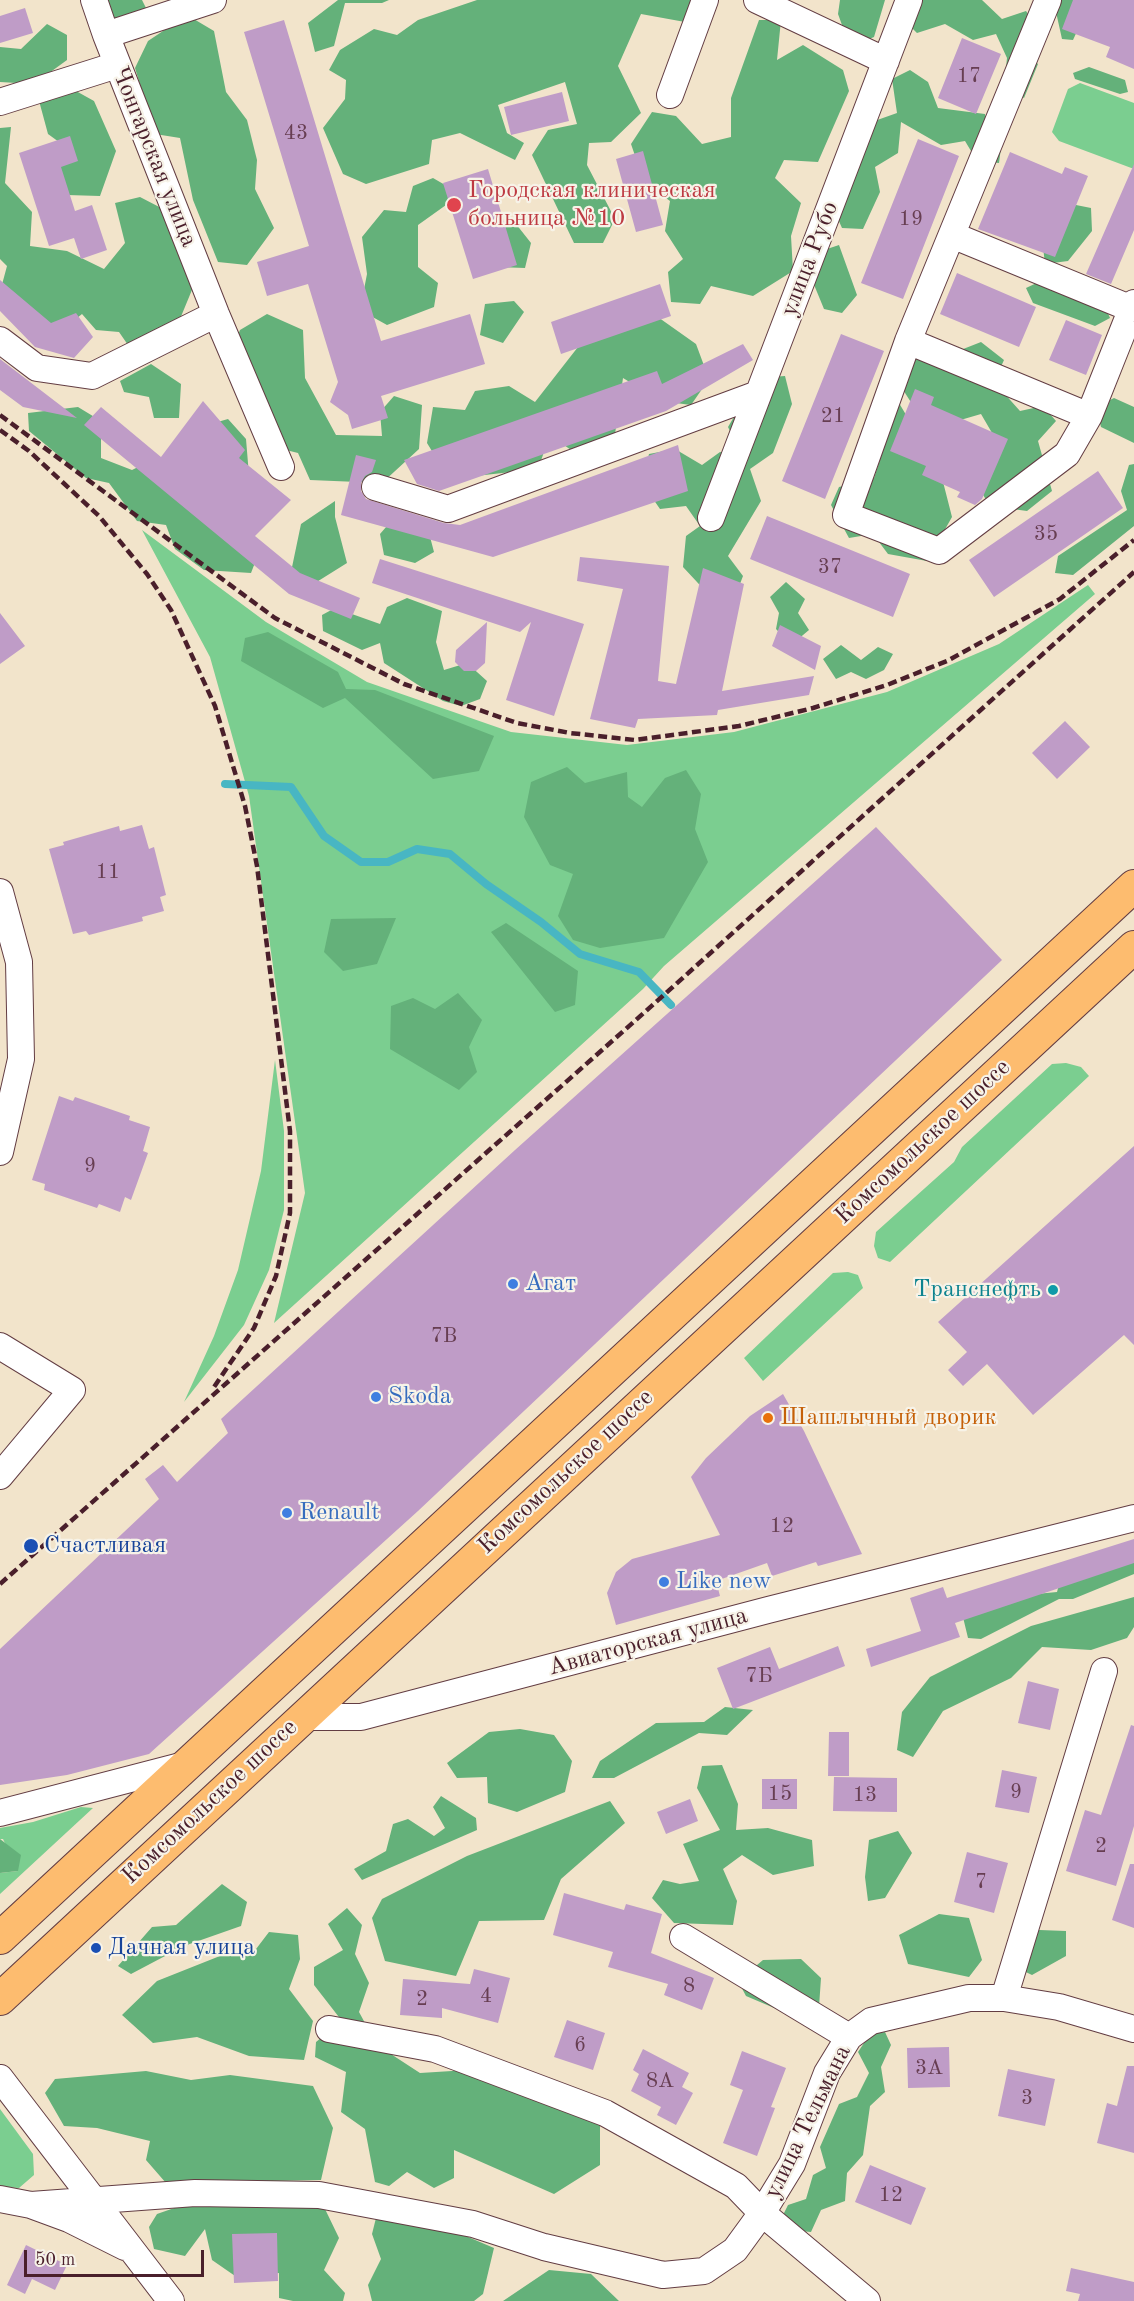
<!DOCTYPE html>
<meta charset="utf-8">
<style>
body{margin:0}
#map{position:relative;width:1134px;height:2301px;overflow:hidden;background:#f2e4cb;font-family:"Old Standard TT",serif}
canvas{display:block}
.scale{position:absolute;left:24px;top:2250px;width:180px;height:27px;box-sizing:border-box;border:3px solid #4a1f2b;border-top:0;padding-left:8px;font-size:18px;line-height:21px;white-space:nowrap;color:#4a1f2b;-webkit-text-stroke:4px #f7f3e8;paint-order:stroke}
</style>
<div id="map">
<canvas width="1134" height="2301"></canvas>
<div class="scale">50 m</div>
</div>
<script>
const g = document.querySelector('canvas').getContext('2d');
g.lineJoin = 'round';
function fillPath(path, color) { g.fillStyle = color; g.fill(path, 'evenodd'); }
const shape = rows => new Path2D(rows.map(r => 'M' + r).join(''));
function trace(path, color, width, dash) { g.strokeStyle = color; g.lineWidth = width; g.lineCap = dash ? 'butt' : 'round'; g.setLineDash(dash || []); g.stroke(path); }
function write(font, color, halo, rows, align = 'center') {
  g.font = font + ' "Old Standard TT",serif'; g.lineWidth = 4.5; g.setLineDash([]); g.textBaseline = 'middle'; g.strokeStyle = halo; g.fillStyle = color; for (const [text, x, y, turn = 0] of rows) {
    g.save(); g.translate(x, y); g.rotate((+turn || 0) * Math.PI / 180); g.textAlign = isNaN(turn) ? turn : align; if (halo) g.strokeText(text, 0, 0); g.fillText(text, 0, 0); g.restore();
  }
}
const green = shape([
 [1080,83,1134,103,1134,169,1059,141,1052,132,1068,89],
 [142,530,266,622,367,682,511,732,627,745,734,732,887,692,999,644,1088,585,1095,594,664,966,643,989,274,1323,305,1193,249,796,210,657],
 [275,1060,284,1131,284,1210,269,1270,244,1325,184,1402,214,1336,238,1270,261,1171],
 [1066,1063,1081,1067,1089,1076,890,1262,878,1258,874,1246,876,1232,954,1162,962,1147,1052,1064],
 [848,1272,858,1275,863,1288,763,1381,744,1358,833,1273],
 [81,1807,93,1808,0,1894,0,1873,18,1871,3,1839,0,1839,0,1828,33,1822],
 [0,2109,33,2154,34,2175,19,2188,0,2187]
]);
const forest = shape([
 [99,0,142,0,146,8,137,31,108,30],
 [338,0,389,0,382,3,345,3,334,46,315,52,308,23],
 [477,0,710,0,714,12,685,22,641,14,618,66,641,113,611,142,589,143,587,165,615,219,603,243,574,243,532,155,548,130,577,124,565,82,498,105,507,133,524,143,515,160,460,133,432,140,429,164,366,184,343,174,323,128,345,99,346,80,329,70,340,50,374,29,397,35,418,20],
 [840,0,885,0,874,37,850,47,838,14],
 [908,0,982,0,1002,19,1026,11,1041,32,1024,50,1038,64,1024,98,1004,87,1007,58,996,34,973,40,945,24,917,33,904,20],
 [1057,0,1114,0,1084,16,1073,40,1062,39,1054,3],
 [187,15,214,31,226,92,247,120,257,160,255,189,274,228,247,265,218,262,193,200,180,138,155,134,135,68,148,41],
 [759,20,781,20,777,60,803,45,843,70,849,91,818,162,784,160,775,178,801,203,791,236,793,271,753,296,711,286,700,304,671,302,668,272,683,259,665,231,670,201,644,182,631,144,652,112,676,116,702,144,731,137,731,98],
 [47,24,67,35,67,60,34,84,0,82,0,47,21,49],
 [1089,67,1125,80,1128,92,1120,94,1075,79,1073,73],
 [910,70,928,82,938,108,985,114,988,129,1003,132,999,163,977,161,965,141,941,145,901,122,898,153,875,167,880,192,863,229,842,228,834,210,866,124,897,113,892,79],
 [67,86,94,101,116,151,100,196,67,195,36,163,70,150,48,134,38,97],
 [11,127,5,183,32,212,30,246,67,251,104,269,125,243,115,203,140,197,167,211,194,285,168,348,137,358,119,332,96,330,82,314,54,337,0,292,7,266,0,259,0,128],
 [433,178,452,189,446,205,418,225,418,267,438,283,434,307,387,325,360,310,367,274,362,237,384,210,406,212,413,186],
 [1071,204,1091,208,1092,231,1068,261,1045,264,1042,238],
 [516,224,531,243,525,268,497,267,494,229],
 [839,245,857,295,842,313,824,309,810,275,818,252],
 [1043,280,1104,304,1110,318,1095,326,1033,303,1026,288],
 [514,301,524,312,503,343,480,335,485,304],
 [267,314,303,330,305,378,336,435,382,436,380,412,394,396,422,405,419,449,382,483,310,480,298,453,266,445,227,362,240,330],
 [655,315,696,344,709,379,691,405,661,401,623,378,615,434,571,450,550,435,538,469,449,479,427,443,433,407,465,410,475,391,509,386,535,402,585,338],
 [981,342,1004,360,994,382,1020,411,1043,406,1056,421,1038,441,1052,491,1027,511,990,506,975,482,995,438,981,414,957,421,914,407,898,382,911,355,953,353],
 [151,364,181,384,179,418,154,418,149,397,124,392,120,381],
 [785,376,792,404,773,453,750,469,761,501,728,556,743,576,735,597,711,597,683,567,686,536,700,526,686,506,660,509,642,483,649,454,675,449,702,465,720,452,741,454,728,427,757,378],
 [1114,398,1134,407,1134,443,1101,427,1096,407],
 [899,403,941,474,952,517,927,561,888,554,873,534,849,538,831,505,839,487,874,478,880,460,859,442],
 [78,407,101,421,101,458,132,470,152,460,184,487,207,425,228,419,246,439,256,560,251,573,204,570,175,549,166,525,137,521,109,483,86,478,29,431,28,413],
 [1134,464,1134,526,1073,575,1055,573,1058,556,1127,510,1121,491,1129,465],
 [335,501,335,517,347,563,315,583,291,572,301,524],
 [393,519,429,533,434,552,415,563,384,555,380,534],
 [786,582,805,599,798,613,809,630,791,645,776,629,779,613,770,597],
 [407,598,442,611,436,642,444,670,467,663,487,681,480,699,461,706,443,701,384,663,380,643,362,650,323,631,322,615,335,608,380,624,387,607],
 [268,632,338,672,346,689,375,690,494,736,479,771,433,779,345,698,323,708,241,661,245,638],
 [841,645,861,660,878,647,893,654,884,670,866,679,851,672,836,679,823,659],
 [567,767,585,783,627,772,628,797,642,807,665,778,686,770,701,794,695,829,708,862,664,938,600,948,573,940,558,916,573,874,550,865,524,817,531,782],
 [396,918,377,964,343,971,324,952,331,919],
 [506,923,578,971,575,1005,555,1012,491,932],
 [458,993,482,1020,469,1047,477,1072,459,1090,390,1049,391,1006,413,998,435,1009],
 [1134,1555,1134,1574,1073,1599,1059,1599,981,1639,968,1638,962,1613,984,1599,1057,1592,1061,1577],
 [1134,1597,1134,1627,1127,1638,1091,1650,1042,1647,1011,1678,943,1711,913,1757,897,1750,902,1712,930,1677,1031,1626],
 [725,1707,753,1710,727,1735,699,1733,614,1778,592,1778,600,1761,656,1723,704,1722],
 [520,1729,554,1735,572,1761,565,1792,517,1812,488,1803,487,1777,457,1778,447,1763,489,1732],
 [722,1765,738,1804,736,1830,768,1828,812,1840,814,1866,773,1875,742,1855,723,1869,737,1901,733,1925,674,1923,652,1898,663,1880,680,1884,699,1881,683,1844,720,1830,697,1788,702,1766],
 [441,1796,476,1818,477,1830,362,1880,354,1869,386,1851,393,1824,408,1819,434,1836,445,1828,433,1807],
 [610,1801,625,1823,561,1879,544,1920,479,1921,456,1976,385,1961,372,1918,382,1899,467,1856],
 [898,1831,912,1853,885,1898,868,1901,865,1877,869,1840],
 [0,1839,21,1855,18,1871,0,1873],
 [222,1884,247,1902,241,1926,184,1946,131,1974,118,1966,152,1927,176,1925],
 [347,1908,362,1925,355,1954,369,1983,359,2012,377,2045,420,2073,468,2070,600,2123,600,2165,554,2194,454,2150,454,2178,434,2188,407,2172,389,2186,375,2182,365,2129,341,2112,346,2072,315,2057,316,2042,342,2021,314,1985,314,1967,343,1950,328,1924],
 [939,1914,969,1918,982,1960,969,1977,908,1964,899,1935],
 [1013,1929,1066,1931,1066,1956,1032,1975,1007,1963],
 [269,1932,298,1935,300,1959,289,1989,313,2021,304,2060,249,2056,197,2037,153,2043,122,2015,157,1981,230,1952,253,1953],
 [801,1959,821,1978,819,2007,786,2013,746,1996,738,1981,763,1960],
 [885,2032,891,2045,881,2067,885,2092,870,2106,863,2155,847,2173,845,2201,821,2210,811,2232,789,2230,782,2217,788,2205,806,2199,813,2175,826,2168,820,2147,839,2104,857,2097,869,2073,858,2052,870,2034],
 [146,2071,191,2080,230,2075,313,2086,333,2128,321,2180,166,2183,146,2160,150,2141,97,2128,64,2126,45,2093,55,2079],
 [200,2199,325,2209,339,2238,324,2270,345,2293,343,2301,293,2301,279,2298,279,2273,238,2278,212,2260,205,2229,185,2256,154,2249,149,2227,157,2214],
 [376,2218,447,2228,494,2248,483,2294,474,2301,372,2301,368,2285,381,2259,372,2234],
 [549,2270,591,2274,619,2301,503,2301]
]);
const stream = shape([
 [225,784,291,787,324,836,361,862,388,862,417,849,450,854,486,884,541,922,580,954,639,972,671,1005]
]);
const building = shape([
 [1073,0,1134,0,1134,69,1106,57,1110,47,1062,29],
 [25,8,33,33,0,43,0,16],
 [284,20,381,341,470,314,485,364,381,396,388,418,352,429,348,415,330,402,338,382,308,284,267,296,257,262,309,246,244,32],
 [962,38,1001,54,976,114,938,98],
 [562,92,569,121,511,135,504,107],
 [70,136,78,161,61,167,75,211,92,205,107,250,81,259,74,238,49,246,19,153],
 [918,139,959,156,903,299,861,283],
 [643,151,663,225,636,232,616,159],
 [1010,152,1062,174,1065,167,1088,176,1055,257,978,229],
 [1134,164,1134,230,1111,284,1086,274],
 [488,169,517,265,473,279,443,183],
 [957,273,1036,307,1019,347,940,314],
 [0,280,51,323,76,313,93,337,74,358,35,347,0,311],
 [660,284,671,316,561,354,551,322],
 [1066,320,1102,335,1086,375,1049,360],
 [841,334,884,351,825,499,782,481],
 [743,344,753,360,666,411,439,491,417,484,404,460,657,371,662,384],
 [0,359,30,382,77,418,23,407,0,390],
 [915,389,934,397,931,405,1008,439,982,499,975,505,957,497,960,492,922,475,926,466,890,451],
 [203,401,245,450,239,458,291,500,255,536,300,573,360,598,351,619,289,594,84,425,101,407,161,457],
 [678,445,688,491,493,557,341,515,356,455,376,460,372,472,365,476,361,483,361,491,366,499,444,523,460,525],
 [1098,471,1123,508,994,597,969,560],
 [767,516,910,574,893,617,750,559],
 [580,557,669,566,658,681,676,684,703,568,744,584,722,691,814,676,809,695,718,710,717,715,638,719,635,728,590,719,623,589,577,581],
 [380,559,584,624,554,716,506,700,531,622,520,632,372,583],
 [0,613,25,646,0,664],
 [487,622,485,663,476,671,464,671,455,662,456,650],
 [780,625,821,646,815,670,772,646],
 [1065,721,1090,747,1057,779,1032,753],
 [142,825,149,849,154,847,166,895,160,897,164,911,142,917,143,921,89,935,86,931,73,934,49,849,64,845,63,842,119,826,120,831],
 [876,827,1002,960,418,1511,149,1754,67,1775,0,1785,0,1649,159,1499,145,1479,163,1465,177,1482,228,1433,221,1419,515,1150],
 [59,1096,73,1101,75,1097,130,1116,129,1120,150,1127,143,1151,148,1153,131,1200,125,1197,120,1212,99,1204,97,1208,44,1190,45,1184,32,1180],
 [1134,1146,1134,1345,1124,1335,1033,1415,987,1364,963,1386,948,1370,967,1352,938,1322],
 [783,1394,804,1431,862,1554,818,1566,816,1562,772,1576,767,1563,716,1581,720,1596,616,1625,607,1593,616,1572,632,1559,720,1535,691,1477,706,1458,750,1416],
 [1134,1539,1134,1563,955,1623,960,1637,871,1667,866,1649,921,1631,910,1598,943,1587,947,1598],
 [838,1646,845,1666,733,1709,717,1668,770,1647,779,1669],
 [1028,1681,1059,1689,1050,1730,1018,1723],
 [1131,1725,1134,1726,1134,1826,1116,1886,1066,1871,1085,1810,1101,1815],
 [829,1732,849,1732,849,1776,828,1776],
 [1002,1770,1037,1777,1029,1813,995,1807],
 [834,1777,897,1778,897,1812,833,1811],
 [762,1779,797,1779,797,1809,762,1809],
 [690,1799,698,1821,666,1834,657,1812],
 [967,1852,1008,1863,994,1913,954,1902],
 [1130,1864,1134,1864,1134,1928,1112,1920],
 [564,1893,624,1910,626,1904,662,1914,651,1953,714,1978,702,2010,664,1995,668,1984,608,1967,613,1952,553,1935],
 [474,1969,510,1978,498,2023,442,2008,442,2018,400,2015,403,1979,470,1984],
 [567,2020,605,2033,593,2070,554,2057],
 [949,2047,950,2087,908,2088,907,2048],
 [643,2049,689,2073,682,2087,693,2093,676,2125,657,2115,661,2107,631,2091,639,2074,633,2070],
 [742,2051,786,2068,771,2107,775,2108,757,2156,723,2143,743,2090,730,2085],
 [1127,2066,1134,2066,1134,2153,1097,2143,1107,2103,1117,2106],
 [1008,2069,1055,2079,1045,2126,998,2116],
 [870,2165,926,2188,911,2225,855,2202],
 [277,2233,278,2281,234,2283,232,2234],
 [26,2245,67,2265,55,2290,32,2279,25,2294,7,2285],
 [1071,2268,1134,2282,1134,2301,1078,2301,1080,2294,1066,2291]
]);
const minor = shape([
 [94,0,106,35,216,314,281,467],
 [757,0,886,61],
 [1048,0,908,341,846,515,939,551,1067,454,1089,416,1134,303],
 [106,35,213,0],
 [670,95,705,0],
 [0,102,117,65],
 [952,235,1132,309],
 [0,340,37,368,92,376,216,314],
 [908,341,1089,416],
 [375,487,448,509,758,394],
 [711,518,909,0],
 [0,892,19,962,21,1059,0,1152],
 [0,1346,72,1390,0,1476],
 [301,1717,361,1717,768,1610,1134,1518],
 [0,1813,188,1764],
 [683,1937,849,2037],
 [1004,1998,1104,1671],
 [329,2029,435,2049,605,2113,736,2186,762,2213,867,2301],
 [0,2078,171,2301],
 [0,2199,31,2205,69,2219,125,2247],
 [31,2205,195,2193,319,2195,473,2224,544,2247,663,2275,704,2271,735,2250,762,2213,792,2164,827,2073,849,2037,871,2021,969,1998,1004,1998,1059,2007,1134,2029]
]);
const major = shape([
 [0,1938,1134,886],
 [0,1999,1134,947]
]);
const rail = shape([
 [0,415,275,618,404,684,517,723,570,733,635,740,739,726,813,708,887,685,947,661,1060,599,1134,540],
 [0,430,29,451,99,516,147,574,171,610,215,706,245,806,257,866,290,1131,290,1213,276,1276,254,1328,214,1387],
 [0,1584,646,1011,1134,572]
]);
const markers = [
 [454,205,8,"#e0444e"],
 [513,1284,6,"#3f7fe0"],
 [1053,1290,6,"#0f9aa8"],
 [376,1397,6,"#3f7fe0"],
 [768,1418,6,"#e8710a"],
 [287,1513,6,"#3f7fe0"],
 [31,1546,8,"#1a4fb4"],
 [664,1582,6,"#3f7fe0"],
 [96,1948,6,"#1a4fb4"]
];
const numberNames = [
 ["17",969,76],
 ["43",296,133],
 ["19",911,219],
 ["21",833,416],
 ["35",1046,534],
 ["37",830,567],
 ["11",108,872],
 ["9",90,1166],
 ["7В",444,1336],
 ["12",782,1526],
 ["7Б",759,1676],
 ["9",1016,1792],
 ["15",780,1794],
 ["13",865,1795],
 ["2",1101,1846],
 ["7",981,1882],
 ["8",689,1986],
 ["4",486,1996],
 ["2",422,1999],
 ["6",580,2045],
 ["3А",929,2068],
 ["8А",660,2081],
 ["3",1027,2098],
 ["12",891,2195]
];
const streetNames = [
 ["Чонгарская улица",154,157,68],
 ["улица Рубо",810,259,-69],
 ["Комсомольское шоссе",923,1142,-43],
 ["Комсомольское шоссе",566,1472,-43],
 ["Авиаторская улица",648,1642,-15],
 ["Комсомольское шоссе",210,1802,-43],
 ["улица Тельмана",808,2122,-64]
];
const healthNames = [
 ["Городская клиническая",468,191],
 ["больница №10",468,219]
];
const shopNames = [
 ["Агат",525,1284],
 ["Skoda",388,1397],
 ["Renault",299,1513],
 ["Like new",676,1582]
];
const cultureNames = [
 ["Транснефть",1041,1290]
];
const foodNames = [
 ["Шашлычный дворик",780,1418]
];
const transitNames = [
 ["Счастливая",44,1546],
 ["Дачная улица",108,1948]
];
fillPath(green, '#7bce90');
fillPath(forest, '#64b17a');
trace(stream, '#48b6c3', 8);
fillPath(building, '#bf9cc7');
trace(minor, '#633d43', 28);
trace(major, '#633d43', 34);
trace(minor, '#fff', 26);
trace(major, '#fdbc6f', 32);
trace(rail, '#4a1f2b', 4.5, [9, 4.5]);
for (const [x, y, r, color] of markers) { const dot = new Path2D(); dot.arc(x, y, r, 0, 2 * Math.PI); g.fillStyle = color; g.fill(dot); trace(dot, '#f7f3e8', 2); }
write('21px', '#673e52', null, numberNames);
write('24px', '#4a1f2b', '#f7f3e8', streetNames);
write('24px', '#be3a42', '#f7f3e8', healthNames, 'left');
write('24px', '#366cbe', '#f7f3e8', shopNames, 'left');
write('24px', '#0d838f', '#f7f3e8', cultureNames, 'right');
write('24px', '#c56008', '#f7f3e8', foodNames, 'left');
write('24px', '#164399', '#f7f3e8', transitNames, 'left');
</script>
